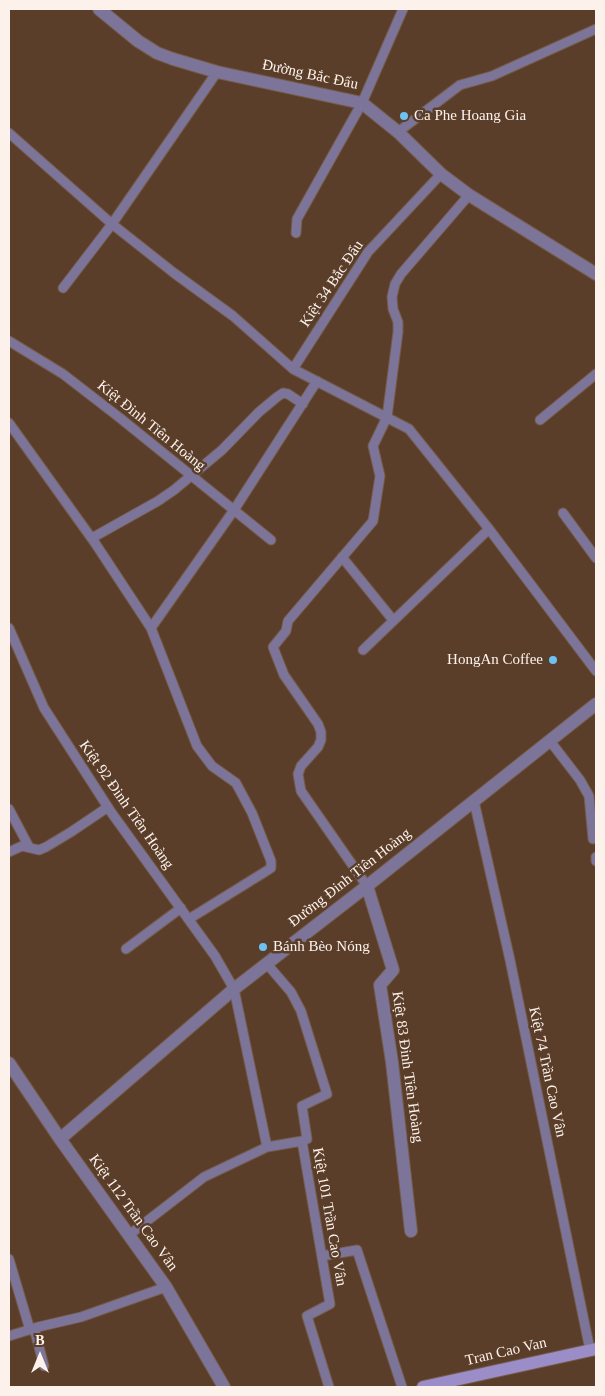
<!DOCTYPE html>
<meta charset="utf-8">
<style>
body{margin:0}
#map{position:relative;width:605px;height:1396px;overflow:hidden;background:#5a3e2a;font-family:Georgia,serif}
canvas{display:block}
.frame{position:absolute;inset:0;border:10px solid #fdf2eb;pointer-events:none}
.north{position:absolute;left:15px;top:1331px;width:50px;height:50px;-webkit-text-stroke:4px #5a3e2a;paint-order:stroke;rotate:0deg;font-size:14px;font-weight:700;line-height:20px;text-align:center;color:#fdf2eb}
.north::after{content:'';display:block;margin:auto;width:18px;height:22px;background:#fdf2eb;clip-path:polygon(50% 0,100% 100%,50% 72%,0 100%)}
</style>
<div id="map">
<canvas width="605" height="1396"></canvas>
<div class="frame"></div>
<div class="north">B</div>
</div>
<script>
const g = document.querySelector('canvas').getContext('2d');
g.lineJoin = 'round';
const shape = rows => new Path2D(rows.map(r => 'M' + r).join(''));
function trace(path, color, width, dash) { g.strokeStyle = color; g.lineWidth = width; g.lineCap = dash ? 'butt' : 'round'; g.setLineDash(dash || []); g.stroke(path); }
function write(font, color, halo, rows, align = 'center') {
  g.font = font + ' Georgia,serif'; g.lineWidth = 5; g.setLineDash([]); g.textBaseline = 'middle'; g.strokeStyle = halo; g.fillStyle = color; for (const [text, x, y, turn = 0] of rows) {
    g.save(); g.translate(x, y); g.rotate((+turn || 0) * Math.PI / 180); g.textAlign = isNaN(turn) ? turn : align; if (halo) g.strokeText(text, 0, 0); g.fillText(text, 0, 0); g.restore();
  }
}
const service = shape([
 [398,132,460,85,492,76,596,29],
 [9,133,112,224,174,273,233,316,293,369,409,429,489,529,596,671],
 [296,233,297,219,362,103,403,9],
 [63,288,112,224,217,72],
 [9,341,63,374,120,418,271,540],
 [293,369,368,252,441,174],
 [540,420,596,374],
 [9,423,95,543,151,628,197,746,212,766,236,783,252,813,271,861,271,868,268,870,189,919],
 [563,513,596,558],
 [92,538,158,501,174,490,222,450,259,412,277,397,283,393,288,394,303,404],
 [342,557,393,620],
 [9,628,44,708,111,812,215,956,234,989,267,1147,302,1141,330,1304,307,1316,329,1387],
 [151,628,234,510,317,381],
 [363,650,489,529],
 [550,741,580,780,589,796,593,839],
 [474,801,510,960,590,1350],
 [9,809,29,847],
 [9,852,22,846,39,850,46,847,71,832,108,807],
 [596,857,596,861],
 [367,886,301,791,298,774,301,766,318,747,321,740,321,732,318,724,284,675,273,647,286,631,288,621,373,521,380,476,373,446,387,417,398,332,398,322,393,309,392,297,395,284,401,274,469,195],
 [126,949,181,908],
 [267,964,291,992,301,1011,327,1094,302,1106,307,1139,302,1141],
 [129,1235,204,1177,267,1147],
 [322,1256,357,1250,402,1387],
 [9,1259,30,1330],
 [34,1328,44,1366],
 [9,1336,38,1327,81,1317,166,1287]
]);
const minor = shape([
 [99,9,138,41,157,53,173,59,217,72,362,103,398,132,441,174,469,195,596,274],
 [367,886,393,970,380,985,392,1062,411,1231],
 [9,1063,60,1139,166,1287,224,1387],
 [60,1139,234,989,367,886,596,704]
]);
const secondary = shape([
 [423,1387,596,1349]
]);
const markers = [
 [404,116,5,"#6dc2f3"],
 [553,660,5,"#6dc2f3"],
 [263,947,5,"#6dc2f3"]
];
const streetNames = [
 ["Đường Bắc Đẩu",310,75,12],
 ["Kiệt 34 Bắc Đẩu",332,284,-56],
 ["Kiệt Đinh Tiên Hoàng",151,426,39],
 ["Kiệt 92 Đinh Tiên Hoàng",126,805,55],
 ["Đường Đinh Tiên Hoàng",350,878,-38],
 ["Kiệt 83 Đinh Tiên Hoàng",407,1067,82],
 ["Kiệt 74 Trần Cao Vân",547,1072,78],
 ["Kiệt 112 Trần Cao Vân",133,1213,54],
 ["Kiệt 101 Trần Cao Vân",329,1217,80],
 ["Tran Cao Van",506,1352,-13]
];
const poiNames = [
 ["Ca Phe Hoang Gia",414,116],
 ["HongAn Coffee",543,660,"right"],
 ["Bánh Bèo Nóng",273,947]
];
trace(service, '#745b49', 11);
trace(minor, '#745b49', 14);
trace(secondary, '#745b49', 14);
trace(service, '#7d7499', 9);
trace(minor, '#7d7499', 12);
trace(secondary, '#9b8dc7', 12);
for (const [x, y, r, color] of markers) { const dot = new Path2D(); dot.arc(x, y, r, 0, 2 * Math.PI); g.fillStyle = color; g.fill(dot); trace(dot, '#5a3e2a', 2); }
write('15px', '#fdf2eb', '#5a3e2a', streetNames);
write('15px', '#fdf2eb', '#5a3e2a', poiNames, 'left');
</script>
